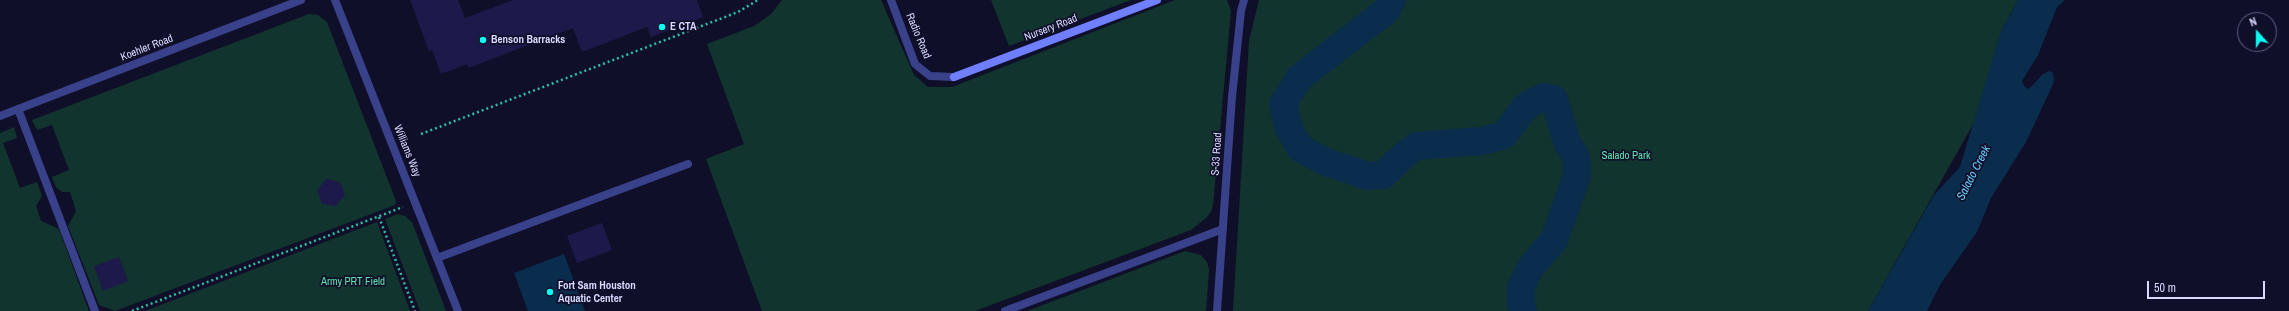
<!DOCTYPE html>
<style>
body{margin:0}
#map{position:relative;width:2289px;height:311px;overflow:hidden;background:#100f29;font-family:"Archivo Narrow",sans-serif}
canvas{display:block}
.north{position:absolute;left:2237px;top:12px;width:40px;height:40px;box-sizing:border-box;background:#100f29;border:1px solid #60607f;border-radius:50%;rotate:339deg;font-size:11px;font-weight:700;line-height:16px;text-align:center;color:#d8d9ff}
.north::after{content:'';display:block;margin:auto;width:14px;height:18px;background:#04fff5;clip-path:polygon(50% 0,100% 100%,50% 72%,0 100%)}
.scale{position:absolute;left:2147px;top:281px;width:118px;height:18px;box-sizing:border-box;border:2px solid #d8d9ff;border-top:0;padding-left:5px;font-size:12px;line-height:14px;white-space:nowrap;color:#d8d9ff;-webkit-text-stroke:3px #100f29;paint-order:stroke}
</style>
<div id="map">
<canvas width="2289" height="311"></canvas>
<div class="north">N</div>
<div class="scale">50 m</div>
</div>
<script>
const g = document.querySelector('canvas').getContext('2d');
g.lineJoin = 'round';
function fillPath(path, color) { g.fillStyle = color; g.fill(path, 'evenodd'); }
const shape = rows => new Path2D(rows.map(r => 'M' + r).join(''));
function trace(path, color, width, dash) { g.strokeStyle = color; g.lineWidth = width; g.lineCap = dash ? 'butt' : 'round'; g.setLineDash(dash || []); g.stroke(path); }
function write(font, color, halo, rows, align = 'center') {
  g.font = font + ' "Archivo Narrow",sans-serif'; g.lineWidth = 3.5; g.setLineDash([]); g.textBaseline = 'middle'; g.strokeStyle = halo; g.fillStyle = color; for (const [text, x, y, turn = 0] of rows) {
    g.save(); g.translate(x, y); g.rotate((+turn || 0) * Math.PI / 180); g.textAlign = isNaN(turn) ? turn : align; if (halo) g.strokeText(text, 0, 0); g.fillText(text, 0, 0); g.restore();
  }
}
const green = shape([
 [782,0,881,0,914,75,928,87,952,87,1175,0,1227,0,1231,11,1213,205,1211,212,1206,218,1191,230,975,311,762,311,706,159,744,144,707,44,754,26,771,14],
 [991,0,1131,0,1009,46],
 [1259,0,2018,0,2001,31,1976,119,1868,311,1233,311,1249,41],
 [309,14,318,15,327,22,396,201,395,205,115,311,99,305,68,226,76,211,70,192,62,192,56,187,52,177,69,170,52,125,37,130,32,120],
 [14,127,17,138,3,143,20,188,37,182,42,196,36,206,41,221,59,229,89,311,0,311,0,133],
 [398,214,405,216,412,222,446,311,420,311,385,219],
 [377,222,410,311,145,311],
 [1185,251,1201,255,1207,262,1209,270,1206,311,1027,311]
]);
const water = shape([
 [2018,0,2065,0,2057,7,2038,55,2022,81,2025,87,2029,89,2043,74,2049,71,2053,73,2054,82,2026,142,1991,198,1977,232,1941,283,1927,311,1868,311,1934,195,1960,167,2001,31],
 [564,254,585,311,528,311,514,273]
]);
const river = shape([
 [1392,0,1386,11,1300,77,1283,104,1289,129,1300,148,1324,161,1367,176,1383,175,1403,156,1416,146,1482,141,1504,135,1526,106,1543,97,1554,99,1567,142,1576,157,1577,176,1554,240,1531,267,1521,287,1521,305,1523,311]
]);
const building = shape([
 [410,0,458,0,465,18,513,0,697,0,703,17,651,37,647,27,582,52,573,28,468,68,467,64,441,74,432,50,429,51],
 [326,179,340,182,345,195,336,206,322,204,317,190],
 [602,223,612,250,577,263,567,236],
 [119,257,128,281,103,291,94,266]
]);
const path = shape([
 [421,134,738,12,758,0],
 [379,217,415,311],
 [132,311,403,207]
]);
const lane = shape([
 [18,109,95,311],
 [437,258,688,164],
 [1005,311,1223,229],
 [1217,311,1232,97,1241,11,1244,0]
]);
const street = shape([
 [335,0,458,311],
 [891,0,915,64,930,76,954,77],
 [0,116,301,0]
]);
const secondary = shape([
 [954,77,1157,0]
]);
const markers = [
 [662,27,4,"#04fff5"],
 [483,40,4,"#04fff5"],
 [550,292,4,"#04fff5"]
];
const poiNames = [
 ["E CTA",670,27],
 ["Benson Barracks",491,40],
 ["Fort Sam Houston",558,286],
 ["Aquatic Center",558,299]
];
const streetNames = [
 ["Nursery Road",1051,28,-21],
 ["Radio Road",918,36,67],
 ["Koehler Road",147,48,-21],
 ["Williams Way",407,151,68],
 ["S-33 Road",1217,154,-86]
];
const parkNames = [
 ["Salado Park",1626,156],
 ["Army PRT Field",353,282]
];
const waterNames = [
 ["Salado Creek",1974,173,-63]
];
fillPath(green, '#12342e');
fillPath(water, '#0a2c4d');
trace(river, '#0a2c4d', 28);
fillPath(building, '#1d1a4b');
trace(path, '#2bc0a2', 2.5, [2, 3]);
trace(lane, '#38418a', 8);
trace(street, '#38418a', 8);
trace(secondary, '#6f7fff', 8);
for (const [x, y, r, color] of markers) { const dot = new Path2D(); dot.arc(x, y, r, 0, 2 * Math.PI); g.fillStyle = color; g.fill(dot); trace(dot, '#100f29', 1.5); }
write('bold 11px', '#d8d9ff', '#100f29', poiNames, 'left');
write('11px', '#d8d9ff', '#100f29', streetNames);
write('11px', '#5de5b0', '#100f29', parkNames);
write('italic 12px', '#66cdff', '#100f29', waterNames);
</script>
